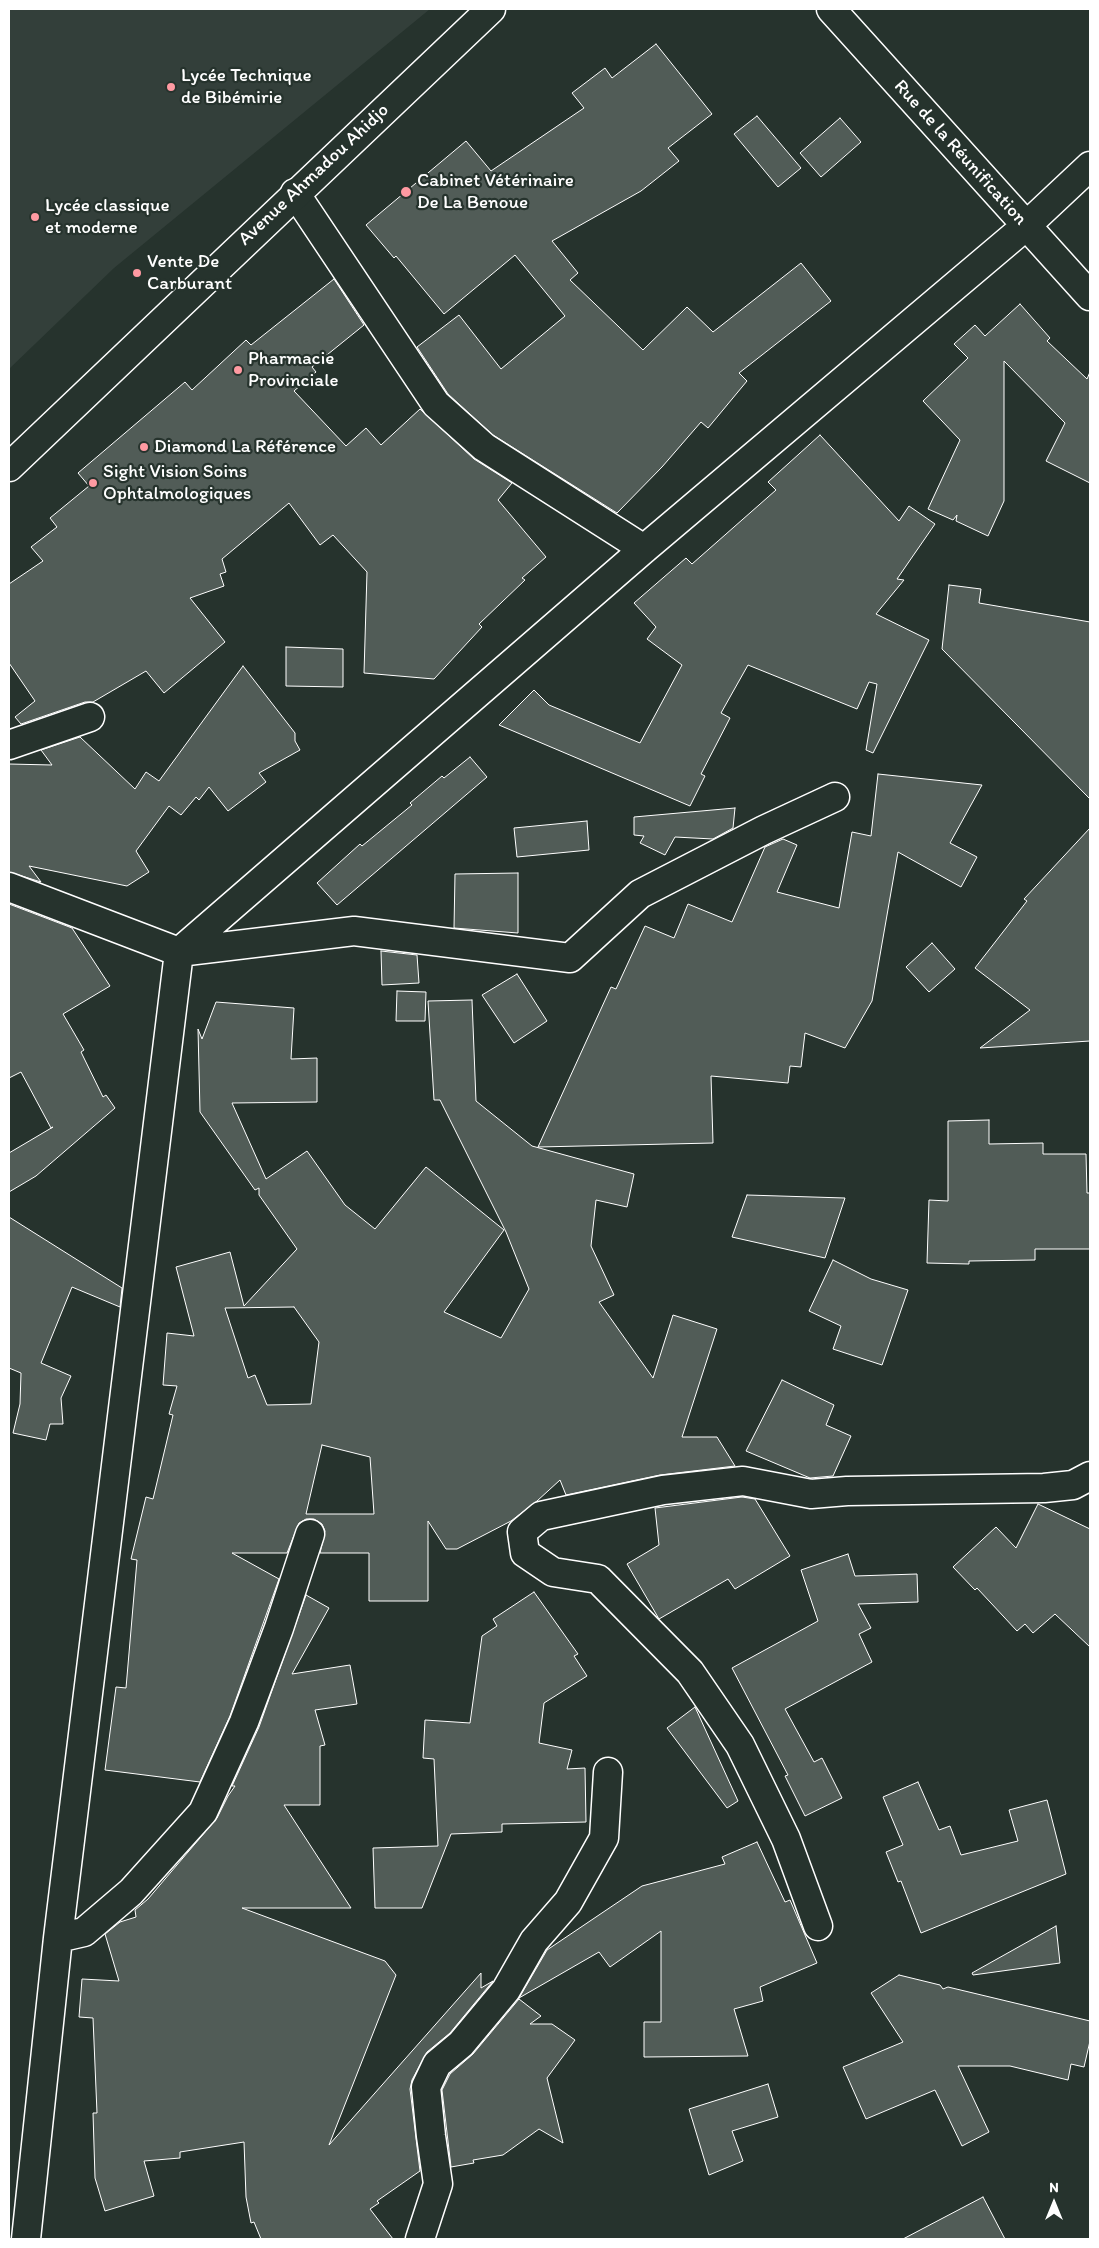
<!DOCTYPE html>
<meta charset="utf-8">
<style>
body{margin:0}
#map{position:relative;width:1099px;height:2248px;overflow:hidden;background:#26332d;font-family:Itim,sans-serif}
canvas{display:block}
.frame{position:absolute;inset:0;border:10px solid #fff;pointer-events:none}
.north{position:absolute;left:1029px;top:2178px;width:50px;height:50px;-webkit-text-stroke:4px #26332d;paint-order:stroke;rotate:0deg;font-size:14px;font-weight:700;line-height:20px;text-align:center;color:#fff}
.north::after{content:'';display:block;margin:auto;width:18px;height:22px;background:#fff;clip-path:polygon(50% 0,100% 100%,50% 72%,0 100%)}
</style>
<div id="map">
<canvas width="1099" height="2248"></canvas>
<div class="frame"></div>
<div class="north">N</div>
</div>
<script>
const g = document.querySelector('canvas').getContext('2d');
g.lineJoin = 'round';
function fillPath(path, color) { g.fillStyle = color; g.fill(path, 'evenodd'); }
const shape = rows => new Path2D(rows.map(r => 'M' + r).join(''));
function trace(path, color, width, dash) { g.strokeStyle = color; g.lineWidth = width; g.lineCap = dash ? 'butt' : 'round'; g.setLineDash(dash || []); g.stroke(path); }
function write(font, color, halo, rows, align = 'center') {
  g.font = font + ' Itim,sans-serif'; g.lineWidth = 4.5; g.setLineDash([]); g.textBaseline = 'middle'; g.strokeStyle = halo; g.fillStyle = color; for (const [text, x, y, turn = 0] of rows) {
    g.save(); g.translate(x, y); g.rotate((+turn || 0) * Math.PI / 180); g.textAlign = isNaN(turn) ? turn : align; if (halo) g.strokeText(text, 0, 0); g.fillText(text, 0, 0); g.restore();
  }
}
const built = shape([
 [9,9,430,9,114,268,9,369]
]);
const building = shape([
 [656,44,712,114,668,148,679,161,641,191,552,241,578,273,570,280,643,350,687,307,713,332,801,263,831,301,739,373,747,381,708,428,701,422,662,467,617,513,493,435,448,394,417,347,459,315,501,369,565,316,515,255,444,314,396,256,394,258,366,225,466,141,491,171,584,108,572,93,605,68,612,78,656,44],
 [757,116,801,168,778,187,734,134,757,116],
 [840,118,861,142,821,177,800,153,840,118],
 [334,279,364,325,312,367,316,372,294,391,346,446,366,428,381,445,420,409,474,459,512,483,498,500,546,557,522,578,525,580,479,624,482,627,434,679,364,673,367,572,333,535,320,545,289,503,222,559,226,572,220,574,224,586,190,598,225,642,164,693,146,671,93,702,85,702,21,724,15,717,35,701,9,663,9,584,43,561,31,547,57,527,50,518,89,486,78,473,185,382,192,390,246,340,251,345,334,279],
 [1020,304,1050,338,1047,341,1087,379,1090,372,1090,483,1046,461,1065,423,1004,361,1004,501,988,536,956,521,957,515,953,520,928,509,960,440,923,401,968,358,954,344,975,325,985,336,1020,304],
 [820,435,899,521,909,506,935,524,897,579,904,580,876,614,929,640,873,753,866,750,877,684,869,682,857,709,748,665,721,713,730,718,701,774,705,776,690,806,499,725,534,690,549,705,640,743,682,665,647,639,656,627,634,603,686,558,692,564,776,490,768,482,820,435],
 [949,585,981,589,979,603,1090,622,1090,799,942,649,949,585],
 [286,647,343,649,343,687,286,686,286,647],
 [243,666,295,733,295,741,300,750,259,773,266,782,228,811,209,787,199,800,196,797,181,815,169,806,136,851,149,872,127,886,29,866,41,882,9,872,9,764,52,765,41,750,80,737,135,789,146,772,159,781,243,666],
 [470,757,487,777,337,905,317,883,360,844,362,846,412,805,410,803,442,776,444,778,470,757],
 [878,774,982,785,950,843,977,857,961,887,898,852,872,1001,845,1048,805,1033,801,1067,790,1066,788,1083,711,1076,713,1143,538,1147,611,987,616,989,645,926,674,938,688,904,732,922,765,847,783,839,797,845,777,892,839,908,852,832,871,836,878,774],
 [735,808,733,828,713,839,675,837,665,855,640,843,644,836,634,835,634,817,735,808],
 [587,821,589,850,517,857,514,828,587,821],
 [1090,828,1090,1041,980,1048,1030,1010,975,968,1027,901,1024,899,1090,828],
 [518,873,518,933,454,928,455,874,518,873],
 [9,904,72,928,110,986,63,1014,84,1050,81,1052,103,1097,106,1095,115,1108,36,1176,9,1192,9,1153,53,1127,51,1128,21,1072,9,1078,9,904],
 [932,943,955,969,929,992,906,967,932,943],
 [381,951,417,955,419,983,382,985,381,951],
 [517,974,547,1021,514,1043,482,995,517,974],
 [397,991,426,992,425,1021,396,1021,397,991],
 [472,1000,476,1101,532,1146,634,1174,627,1207,596,1200,591,1246,614,1295,599,1302,653,1378,673,1315,717,1329,682,1437,717,1437,735,1466,660,1475,566,1495,560,1480,537,1501,511,1521,457,1549,446,1549,428,1521,428,1601,369,1601,369,1553,320,1553,325,1531,322,1524,314,1519,306,1519,299,1523,287,1553,232,1553,279,1579,230,1716,200,1782,105,1770,116,1687,126,1688,137,1560,131,1559,146,1497,153,1499,173,1415,169,1414,177,1386,163,1385,167,1333,194,1336,176,1267,230,1252,244,1306,297,1249,259,1195,259,1188,255,1190,200,1112,198,1029,202,1039,216,1002,294,1008,291,1059,317,1058,317,1102,232,1103,266,1179,307,1151,345,1205,375,1229,426,1167,504,1230,444,1312,501,1338,529,1289,506,1232,440,1100,434,1100,428,1001,472,1000],
 [294,1307,319,1342,311,1404,267,1405,255,1375,248,1378,225,1308,294,1307],
 [322,1445,370,1457,374,1514,306,1514,322,1445],
 [989,1120,989,1144,1043,1143,1043,1154,1086,1154,1087,1193,1090,1193,1090,1249,1035,1249,1035,1260,969,1261,969,1264,927,1263,929,1200,948,1201,948,1121,989,1120],
 [747,1195,845,1198,825,1258,732,1237,747,1195],
 [9,1217,122,1288,120,1307,72,1287,41,1363,71,1376,61,1398,63,1424,50,1424,46,1440,13,1433,20,1404,21,1373,9,1368,9,1217],
 [833,1260,871,1279,908,1290,882,1365,833,1349,841,1326,809,1311,833,1260],
 [782,1380,834,1405,826,1425,851,1436,833,1476,810,1478,746,1451,782,1380],
 [742,1497,755,1499,790,1556,735,1589,728,1579,659,1619,627,1564,659,1545,655,1508,742,1497],
 [1038,1504,1090,1529,1090,1647,1055,1614,1033,1633,1025,1624,1017,1631,977,1588,975,1590,953,1567,996,1527,1016,1548,1038,1504],
 [848,1554,855,1576,917,1574,918,1602,858,1604,871,1628,859,1634,872,1662,785,1709,814,1762,822,1758,842,1798,805,1816,785,1776,788,1775,732,1668,818,1621,801,1570,848,1554],
 [534,1592,578,1654,574,1656,587,1676,544,1703,539,1743,572,1750,567,1769,585,1768,586,1822,502,1824,502,1832,451,1834,422,1908,375,1908,373,1848,438,1846,434,1759,423,1758,425,1720,470,1723,482,1636,497,1626,493,1619,534,1592],
 [306,1595,329,1608,292,1674,350,1665,357,1704,315,1710,325,1745,320,1746,320,1805,284,1805,351,1908,242,1908,385,1961,396,1975,329,2145,481,1973,481,1988,493,1981,450,2033,427,2052,412,2080,410,2089,420,2171,377,2201,379,2203,370,2209,393,2239,261,2239,254,2222,251,2223,246,2197,244,2142,180,2152,180,2158,144,2161,154,2196,105,2211,95,2178,93,2113,97,2113,93,2018,79,2017,82,1979,119,1981,105,1934,120,1922,136,1917,135,1910,148,1899,217,1818,228,1796,235,1786,232,1786,259,1727,306,1595],
 [695,1707,738,1801,727,1808,667,1728,695,1707],
 [918,1782,939,1830,950,1826,961,1855,1018,1841,1009,1810,1047,1800,1066,1874,921,1933,901,1881,898,1882,886,1852,903,1845,883,1797,918,1782],
 [757,1842,785,1902,790,1900,817,1963,760,1987,763,2001,734,2009,748,2056,644,2057,644,2022,661,2022,661,1931,610,1967,599,1952,519,1998,547,1950,642,1886,725,1864,722,1857,757,1842],
 [1056,1926,1060,1963,973,1975,972,1973,1056,1926],
 [899,1975,940,1985,943,1989,948,1987,1090,2021,1090,2041,1084,2067,1071,2064,1068,2080,1010,2066,958,2066,989,2132,962,2146,935,2090,866,2119,843,2067,903,2042,871,1993,899,1975],
 [519,1999,541,2016,530,2024,552,2024,575,2040,547,2078,563,2143,539,2129,503,2155,473,2160,474,2163,451,2167,442,2090,450,2074,473,2054,519,1999],
 [768,2084,778,2117,732,2131,743,2161,709,2175,689,2109,768,2084],
 [983,2197,1005,2239,903,2239,983,2197]
]);
const minor = shape([
 [831,9,1090,296],
 [295,193,436,404,484,447,644,549],
 [9,745,90,717],
 [9,887,179,952,354,931,570,958,640,894,764,830,835,797],
 [818,1926,786,1839,740,1745,690,1672,598,1579,553,1572,525,1553,522,1532,541,1516,663,1490,743,1481,811,1494,847,1491,1044,1488,1073,1485,1090,1476],
 [58,1938,84,1932,131,1892,203,1812,244,1722,279,1628,310,1534],
 [26,2239,58,1938,179,952,644,549,1026,226,1090,166],
 [420,2239,438,2184,431,2136,426,2087,437,2064,461,2044,506,1990,534,1941,568,1902,604,1838,608,1772]
]);
const major = shape([
 [9,467,491,9]
]);
const markers = [
 [171,87,5,"#ff9aa2"],
 [406,192,6,"#ff9aa2"],
 [35,217,5,"#ff9aa2"],
 [137,273,5,"#ff9aa2"],
 [238,370,5,"#ff9aa2"],
 [144,447,5,"#ff9aa2"],
 [93,483,5,"#ff9aa2"]
];
const poiNames = [
 ["Lycée Technique",181,76],
 ["de Bibémirie",181,98],
 ["Cabinet Vétérinaire",417,181],
 ["De La Benoue",417,203],
 ["Lycée classique",45,206],
 ["et moderne",45,228],
 ["Vente De",147,262],
 ["Carburant",147,284],
 ["Pharmacie",248,359],
 ["Provinciale",248,381],
 ["Diamond La Référence",154,447],
 ["Sight Vision Soins",103,472],
 ["Ophtalmologiques",103,494]
];
const streetNames = [
 ["Rue de la Réunification",960,153,48],
 ["Avenue Ahmadou Ahidjo",314,175,-43]
];
fillPath(built, '#333f3a');
fillPath(building, '#515c57');
trace(building, '#fff', 1);
trace(minor, '#fff', 31);
trace(major, '#fff', 31);
trace(minor, '#26332d', 28);
trace(major, '#26332d', 28);
for (const [x, y, r, color] of markers) { const dot = new Path2D(); dot.arc(x, y, r, 0, 2 * Math.PI); g.fillStyle = color; g.fill(dot); trace(dot, '#26332d', 2); }
write('19px', '#fff', '#26332d', poiNames, 'left');
write('19px', '#fff', '#26332d', streetNames);
</script>
